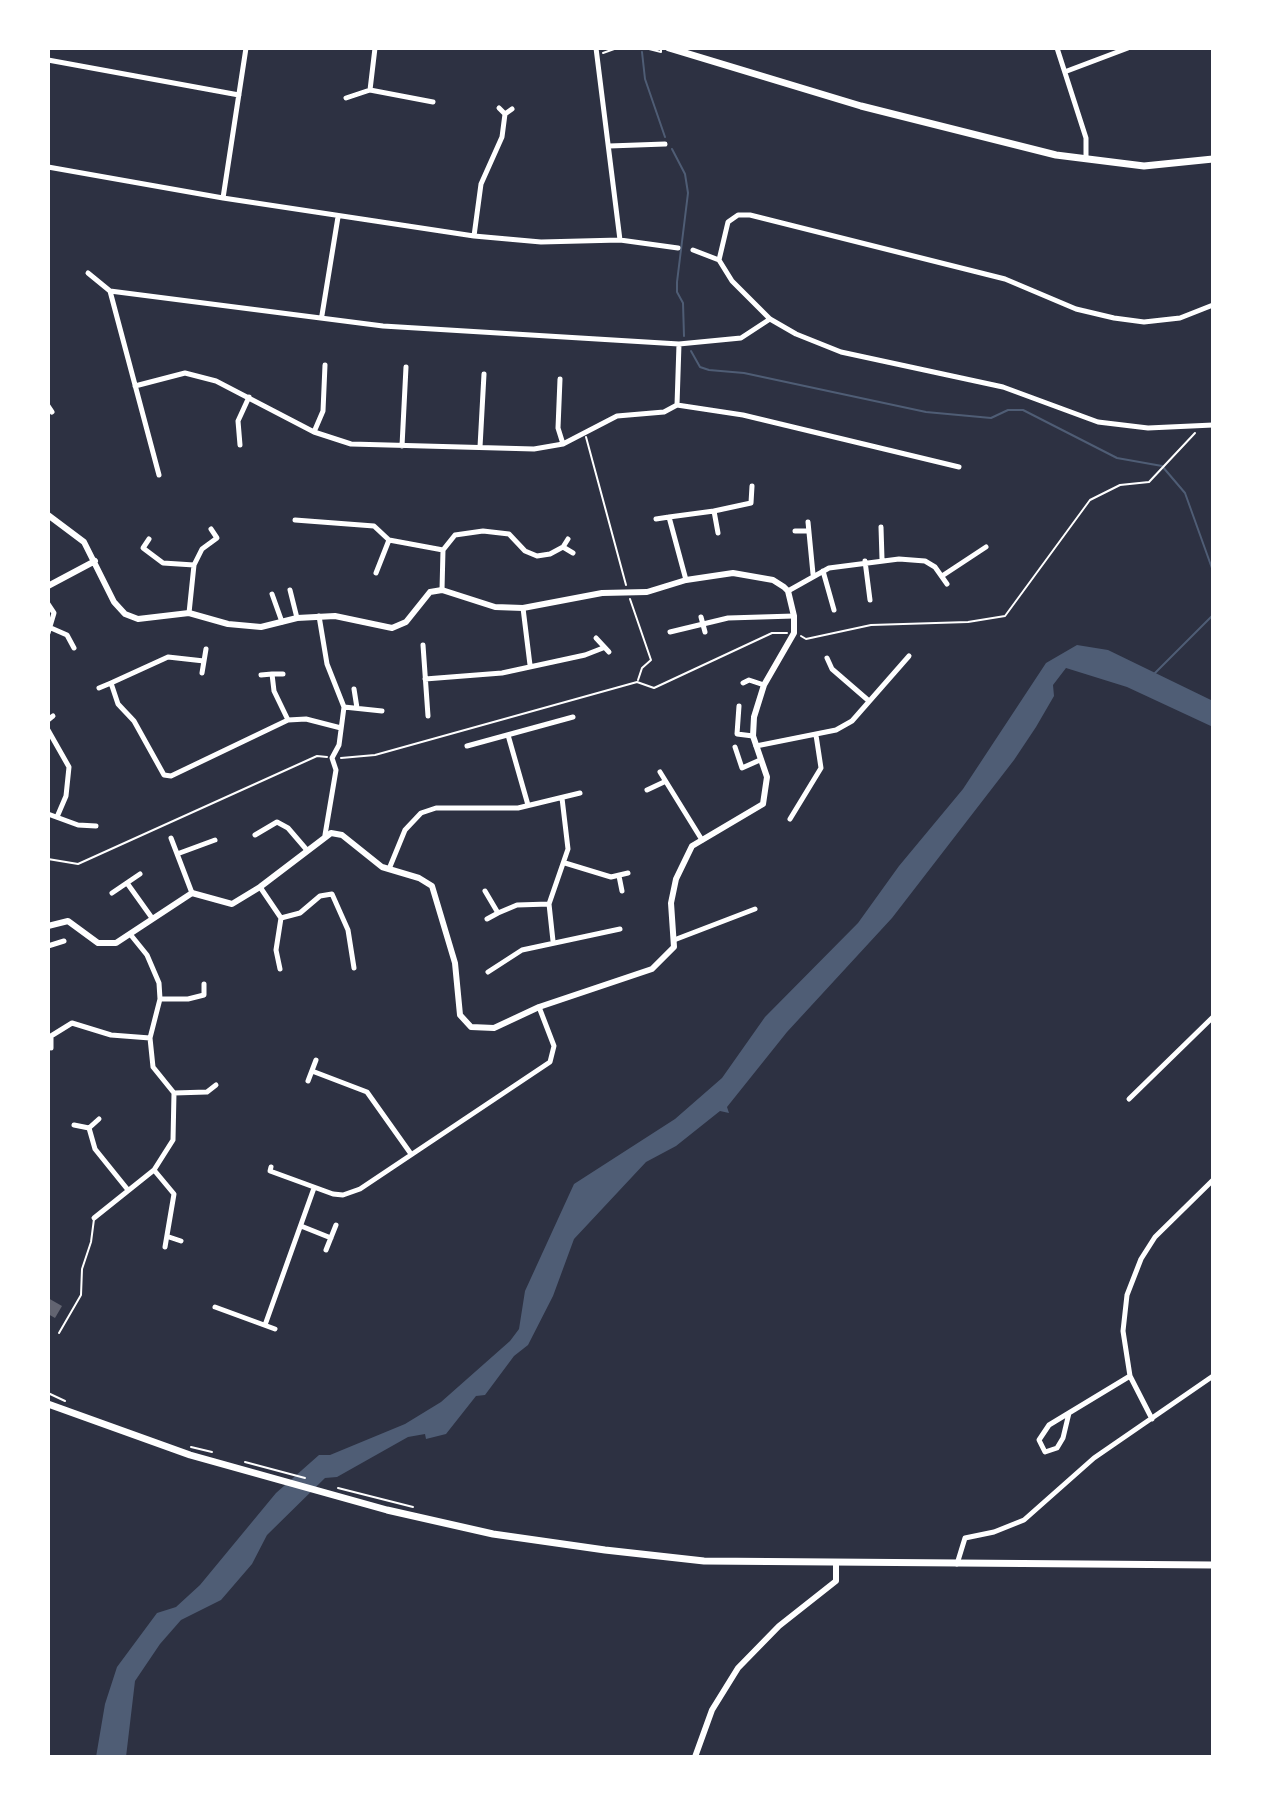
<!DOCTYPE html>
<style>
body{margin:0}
#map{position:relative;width:1261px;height:1805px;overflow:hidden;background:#2d3142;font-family:Ubuntu,sans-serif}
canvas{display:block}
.frame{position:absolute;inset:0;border:50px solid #fff;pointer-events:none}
</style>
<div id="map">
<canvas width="1261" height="1805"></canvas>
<div class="frame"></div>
</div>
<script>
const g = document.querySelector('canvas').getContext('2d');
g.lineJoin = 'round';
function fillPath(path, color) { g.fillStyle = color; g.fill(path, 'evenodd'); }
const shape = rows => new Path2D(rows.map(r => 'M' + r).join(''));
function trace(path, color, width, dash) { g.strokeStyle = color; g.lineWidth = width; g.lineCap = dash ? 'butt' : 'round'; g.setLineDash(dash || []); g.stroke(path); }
const water = shape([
 [1077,645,1108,650,1213,701,1213,727,1127,687,1066,668,1053,685,1054,696,1036,727,1014,760,892,918,787,1032,727,1107,729,1113,720,1111,676,1146,646,1162,574,1239,553,1296,528,1345,514,1356,485,1395,476,1396,446,1434,426,1439,425,1434,408,1437,337,1477,325,1478,267,1535,252,1564,221,1600,181,1620,160,1644,135,1681,126,1757,96,1757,105,1704,117,1667,157,1613,176,1607,200,1585,276,1493,319,1455,330,1455,405,1424,441,1402,510,1341,519,1329,525,1291,574,1184,675,1119,722,1078,765,1017,858,923,899,866,963,789,1046,663]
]);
const stream = shape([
 [642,52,645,79,665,137],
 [672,149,685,174,688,193,677,282,677,292,683,303,684,336],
 [691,351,700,367,709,370,744,373,926,412,991,418,1008,410,1023,410,1117,458,1162,466,1185,493,1213,571],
 [1155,673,1213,615]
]);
const building = shape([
 [48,1298,62,1306,55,1318,48,1314]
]);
const path = shape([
 [645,48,661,52,661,49],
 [603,53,617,48],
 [586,437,626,585],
 [630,599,651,660,642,668,638,680],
 [801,636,806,639,871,625,968,622,1005,616,1090,500,1120,485,1149,482,1195,433],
 [341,758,375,755,637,682,654,688,772,633,787,633],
 [48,859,78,864,317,756,327,757],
 [48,1393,65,1401],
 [191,1447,212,1452],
 [245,1462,305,1478],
 [338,1488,413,1507]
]);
const service = shape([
 [59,1333,81,1295,82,1269,91,1242,94,1219]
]);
const minor = shape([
 [596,48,620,240],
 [1057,48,1086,138,1086,159],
 [48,60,239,95],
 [1067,71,1128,48],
 [370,90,433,102],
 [346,98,370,90,375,48],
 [505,114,512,109],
 [609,146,665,144],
 [48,167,223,198,474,236,541,242,620,240,678,248],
 [223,198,246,48],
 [474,236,481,184,502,137,505,114,499,108],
 [693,250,719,260,732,281,770,319,796,334,841,352,1003,387,1098,422,1148,428,1213,425],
 [719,260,728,222,738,215,750,215,1005,279,1076,309,1114,318,1144,322,1180,318,1213,305],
 [88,273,110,291],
 [322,315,338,217],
 [560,379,558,428,563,444],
 [135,386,185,373,216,381,314,432,351,444,534,449,563,444,617,416,664,412,677,405,679,344],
 [677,405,743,415,959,467],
 [48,406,52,412],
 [314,432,323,411,325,365],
 [240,445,238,421,249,397],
 [402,446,406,367],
 [480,447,484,374],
 [159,475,110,291,383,326,679,344,741,338,770,319],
 [714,511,751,503,752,486],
 [656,519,669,517],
 [295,520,374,526,389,540,443,550],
 [808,522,813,574],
 [881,527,882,559],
 [795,531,808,531],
 [149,539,143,548,163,563,194,565,189,613],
 [563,547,573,553],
 [865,561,870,600],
 [194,565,202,549,217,538,211,529],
 [823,571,834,610],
 [376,573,389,540],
 [942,576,986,547],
 [686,580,669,517,714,511,718,533],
 [290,590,297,618],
 [442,590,443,550,455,535,483,531,509,534,525,551,537,556,550,554,563,547,568,539],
 [788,591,829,568,899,559,925,561,935,567,947,584],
 [272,594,282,622],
 [48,604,54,613,48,633],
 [523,608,530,665],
 [319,616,327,664,344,707,339,745,332,758,336,770,325,835],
 [701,617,705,632],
 [51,628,67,635,74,648],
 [670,632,728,618,794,616],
 [596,638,609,652],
 [423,645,428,716],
 [827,658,832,669,869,701],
 [204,661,206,649],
 [202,673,204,661,168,657,111,683,118,704,134,721,164,775,171,776,288,720,306,719,341,728],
 [272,674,283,674],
 [261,675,272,674,274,691,288,720],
 [425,679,502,673,585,655,603,648],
 [743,683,749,680,764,685],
 [99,688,111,683],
 [354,689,357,708],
 [739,706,737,734,753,736],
 [344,707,382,711],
 [48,720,53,716],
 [48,730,69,767,66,796,57,817],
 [508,735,528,805],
 [467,746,573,717],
 [756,746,836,730,852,721,909,656],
 [735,747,742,768,760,760],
 [660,772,702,840],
 [647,790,664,782],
 [48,814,78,825,96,826],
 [790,819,821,768,816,735],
 [255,835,277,822,288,828,306,849],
 [171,838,192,893],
 [177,854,215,840],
 [565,863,611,877,628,873],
 [389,869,405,830,421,813,436,808,518,808,580,793],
 [619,876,622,891],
 [127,883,152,918],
 [260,887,281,918,276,950,280,969],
 [485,891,498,913,517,905,549,904],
 [112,893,140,874],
 [281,918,300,913,320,896,332,894,348,930,354,968],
 [487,919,498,913],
 [674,940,755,909],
 [553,941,549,904,568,849,562,798],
 [48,946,64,941],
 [488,972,522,950,620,929],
 [160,999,188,999,204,995,204,984],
 [51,1036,72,1023,111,1035,150,1038],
 [51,1036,51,1048],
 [312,1071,367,1092,411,1154],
 [308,1081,316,1060],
 [174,1093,207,1092,216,1085],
 [1129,1099,1213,1017],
 [74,1125,89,1128,95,1149,128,1190],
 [89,1128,99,1119],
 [271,1167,270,1171,333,1194,343,1195,360,1189,550,1062,554,1046,539,1007],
 [154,1170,174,1194,165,1247],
 [94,1218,154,1170,173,1140,174,1093,153,1067,150,1038,160,999,159,983,147,955,130,934],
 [301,1226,331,1238],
 [169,1237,181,1241],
 [326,1250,336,1225],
 [215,1307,275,1329],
 [265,1325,314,1188],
 [1069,1413,1063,1438,1057,1448,1045,1452,1039,1440,1049,1425,1130,1376],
 [1152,1419,1130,1376,1123,1331,1127,1295,1141,1259,1155,1237,1213,1180],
 [957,1564,965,1538,994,1532,1024,1520,1094,1458,1213,1376]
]);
const tertiary = shape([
 [48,515,84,542,114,602,125,614,138,619,189,613,228,624,261,627,297,618,335,616,392,628,406,622,430,592,442,590,495,607,523,608,602,593,647,592,686,580,733,573,773,580,784,587,788,591,794,616,794,633,764,685,754,717,753,736,767,777,763,804,692,846,676,879,671,903,674,947,652,969,539,1007,494,1028,471,1027,460,1015,455,963,432,886,419,878,382,867,342,835,331,833,260,887,232,904,192,893,116,943,98,943,68,921,48,926],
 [48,586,95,561],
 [695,1757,712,1710,738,1668,779,1626,836,1581,836,1564]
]);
const primary = shape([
 [669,48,861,106,1056,155,1144,166,1213,159],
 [48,1404,190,1455,387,1510,493,1534,605,1550,704,1561,1213,1565]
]);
fillPath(water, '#4f5d75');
trace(stream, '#4f5d75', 2);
fillPath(building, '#626471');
trace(path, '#fff', 2);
trace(service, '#fff', 2);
trace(minor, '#fff', 5);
trace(tertiary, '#fff', 6);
trace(primary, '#fff', 7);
</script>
